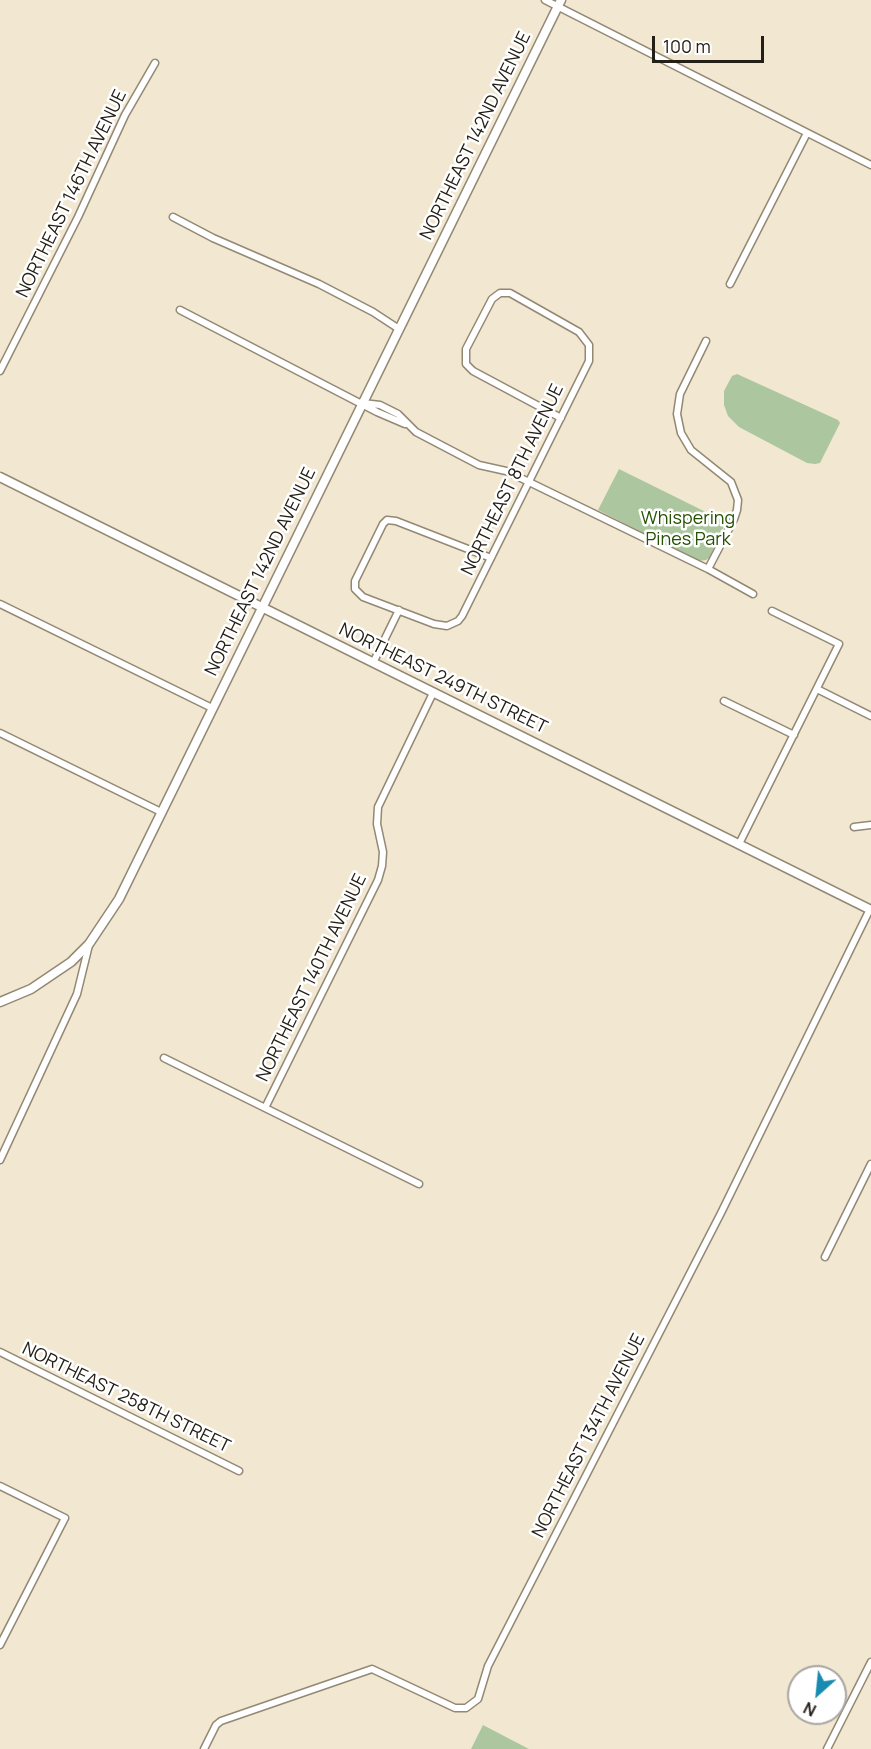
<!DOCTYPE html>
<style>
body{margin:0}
#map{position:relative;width:871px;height:1749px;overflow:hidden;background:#f2e7d0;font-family:Manrope,sans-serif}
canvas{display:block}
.north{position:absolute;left:787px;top:1665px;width:60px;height:60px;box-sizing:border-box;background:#fff;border:2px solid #a7a6a3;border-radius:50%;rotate:207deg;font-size:16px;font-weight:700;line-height:24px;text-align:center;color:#242018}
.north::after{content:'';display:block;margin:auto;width:21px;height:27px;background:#188cb0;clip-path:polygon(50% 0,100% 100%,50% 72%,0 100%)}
.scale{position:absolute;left:652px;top:36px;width:112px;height:27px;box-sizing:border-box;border:3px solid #242018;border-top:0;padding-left:8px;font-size:18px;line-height:21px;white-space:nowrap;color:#242018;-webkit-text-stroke:4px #fff;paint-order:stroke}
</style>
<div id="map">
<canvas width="871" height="1749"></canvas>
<div class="north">N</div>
<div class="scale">100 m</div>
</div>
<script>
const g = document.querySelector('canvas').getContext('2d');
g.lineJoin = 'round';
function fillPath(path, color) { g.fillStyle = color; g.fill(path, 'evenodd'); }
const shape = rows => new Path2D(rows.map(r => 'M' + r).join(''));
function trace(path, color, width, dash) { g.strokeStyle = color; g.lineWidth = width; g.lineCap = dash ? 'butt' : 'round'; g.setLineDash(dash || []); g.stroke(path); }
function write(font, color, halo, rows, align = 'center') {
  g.font = font + ' Manrope,sans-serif'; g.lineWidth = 5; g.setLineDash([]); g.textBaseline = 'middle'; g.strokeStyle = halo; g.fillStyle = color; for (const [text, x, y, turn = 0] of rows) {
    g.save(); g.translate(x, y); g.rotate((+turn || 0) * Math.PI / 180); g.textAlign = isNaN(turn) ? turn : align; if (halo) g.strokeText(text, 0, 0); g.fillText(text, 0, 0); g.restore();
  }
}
const green = shape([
 [737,374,838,420,840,423,820,463,815,464,807,463,739,427,728,416,724,405,724,391,732,376],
 [619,469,726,522,709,558,706,560,698,561,598,510],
 [483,1725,529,1749,471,1749]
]);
const street = shape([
 [545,0,871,165],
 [173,217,213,238,319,284,373,312,399,329],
 [730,284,807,133],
 [180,310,377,412,405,424],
 [706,341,680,394,677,414,681,433,691,450,731,482,738,500,737,510,734,519,708,569],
 [0,371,78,217,125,115,155,63],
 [363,403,380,405,398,414,416,432,479,465,506,471,529,482,708,569,753,594],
 [491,558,396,521,387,520,383,524,355,581,355,589,363,597,434,624,447,626,458,621,462,616,589,361,589,345,579,332,510,293,500,293,492,299,466,349,466,364,473,371,561,418],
 [0,604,212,708],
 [373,663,399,610],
 [817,689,871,716],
 [724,701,794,735],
 [0,733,161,812],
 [854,827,871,825],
 [739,844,839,644,772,611],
 [164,1058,419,1184],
 [265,1108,378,880,382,866,383,852,377,824,378,807,433,693],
 [0,1160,77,994,89,945],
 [825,1257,871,1164],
 [0,1352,239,1471],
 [0,1486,65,1518,0,1645],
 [204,1749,216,1725,221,1721,372,1669,455,1708,466,1708,478,1699,488,1666,721,1213,870,909],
 [827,1749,871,1662]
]);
const secondary = shape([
 [0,477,871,910],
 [0,1002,31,989,71,962,89,944,119,899,561,0]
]);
const streetNames = [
 ["NORTHEAST 142ND AVENUE",476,136,-64],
 ["NORTHEAST 146TH AVENUE",72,194,-64],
 ["NORTHEAST 8TH AVENUE",513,480,-64],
 ["NORTHEAST 142ND AVENUE",261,572,-64],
 ["NORTHEAST 249TH STREET",443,679,26],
 ["NORTHEAST 140TH AVENUE",312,978,-64],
 ["NORTHEAST 258TH STREET",126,1398,26],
 ["NORTHEAST 134TH AVENUE",589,1436,-63]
];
const parkNames = [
 ["Whispering",688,519],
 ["Pines Park",688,540]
];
fillPath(green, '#acc7a0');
trace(street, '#938874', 9);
trace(secondary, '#938874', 11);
trace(street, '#fff', 6);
trace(secondary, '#fff', 8);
write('18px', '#242018', '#fff', streetNames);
write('18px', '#255202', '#fff', parkNames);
</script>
